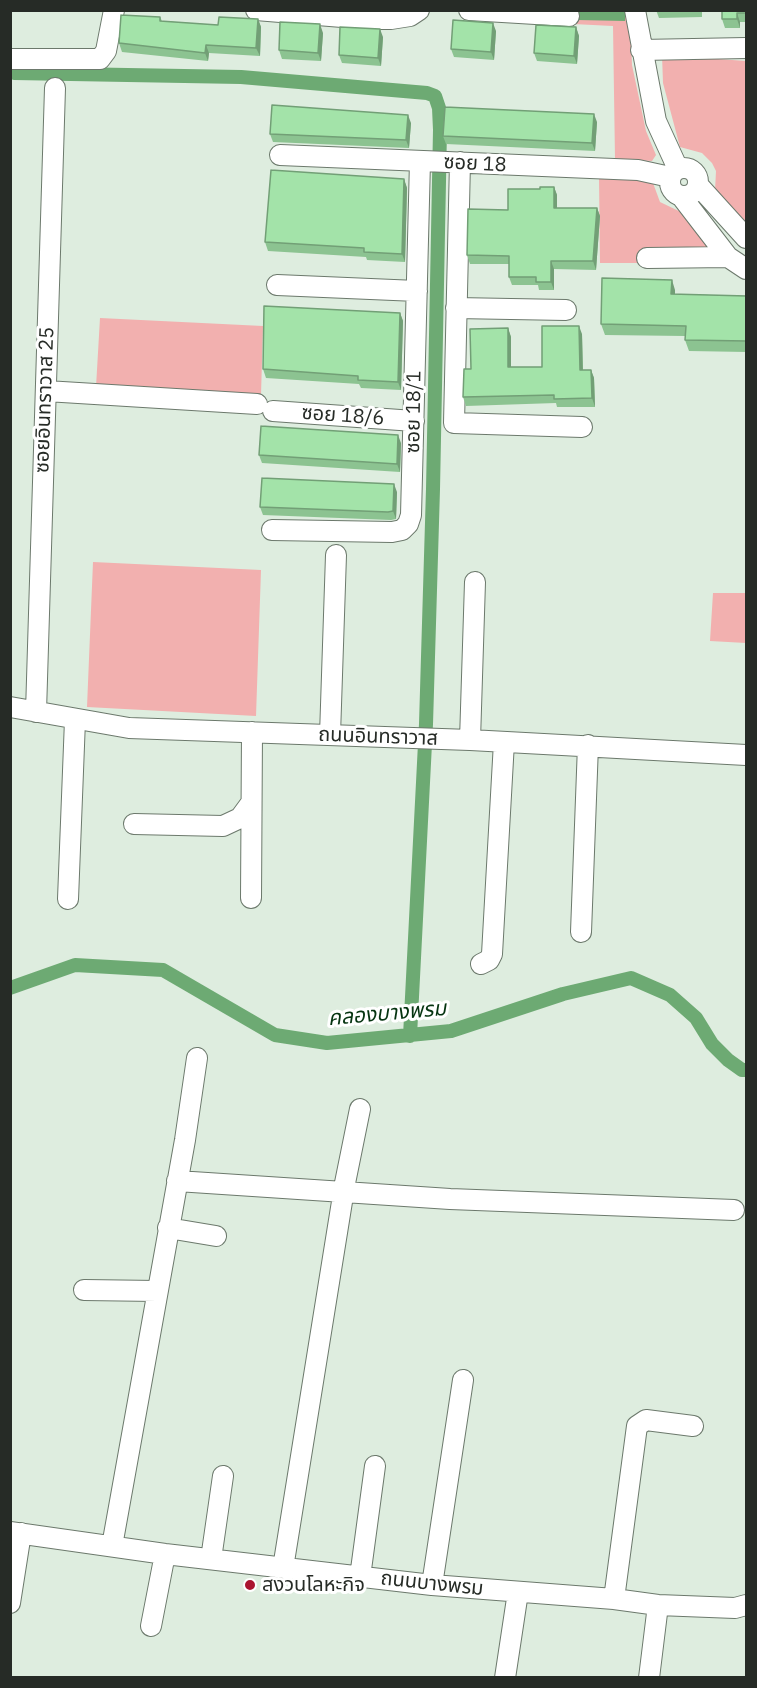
<!DOCTYPE html>
<meta charset="utf-8">
<style>
body{margin:0}
#map{position:relative;width:757px;height:1688px;overflow:hidden;background:#deeddf;font-family:"IBM Plex Sans",sans-serif}
canvas{display:block}
.frame{position:absolute;inset:0;border:12px solid #262b26;pointer-events:none}
</style>
<div id="map">
<canvas width="757" height="1688"></canvas>
<div class="frame"></div>
</div>
<script>
const g = document.querySelector('canvas').getContext('2d');
g.lineJoin = 'round';
function fillPath(path, color) { g.fillStyle = color; g.fill(path, 'evenodd'); }
const shape = rows => new Path2D(rows.map(r => 'M' + r).join(''));
function trace(path, color, width, dash) { g.strokeStyle = color; g.lineWidth = width; g.lineCap = dash ? 'butt' : 'round'; g.setLineDash(dash || []); g.stroke(path); }
function write(font, color, halo, rows, align = 'center') {
  g.font = font + ' "IBM Plex Sans","Noto Sans Thai",sans-serif'; g.lineWidth = 6; g.setLineDash([]); g.textBaseline = 'middle'; g.strokeStyle = halo; g.fillStyle = color; for (const [text, x, y, turn = 0] of rows) {
    g.save(); g.translate(x, y); g.rotate((+turn || 0) * Math.PI / 180); g.textAlign = isNaN(turn) ? turn : align; if (halo) g.strokeText(text, 0, 0); g.fillText(text, 0, 0); g.restore();
  }
}
const green = shape([
 [573,11,630,11,632,65,646,131,656,155,652,161,615,159,613,26,573,24],
 [662,55,746,61,746,228,715,191,716,171,712,163,702,153,680,147,663,83],
 [599,177,645,178,653,183,660,202,685,214,709,245,706,252,643,263,600,263],
 [100,318,263,326,261,395,96,387],
 [93,562,261,570,256,716,87,707],
 [713,593,746,593,746,643,710,641]
]);
const water = shape([
 [577,11,625,11,625,21,577,20]
]);
const canal = shape([
 [14,73,241,77,427,93,435,96,439,108,440,130,433,489,426,724,410,1036],
 [10,988,75,965,163,970,275,1035,327,1043,451,1031,563,994,631,978,670,995,696,1018,712,1044,728,1060,742,1070,746,1070]
]);
const minor = shape([
 [256,10,367,19,391,19,410,16,419,10],
 [469,10,569,16],
 [635,10,656,121,678,169],
 [641,50,746,48],
 [10,59,100,59,106,51,114,10],
 [280,155,638,170,670,177],
 [460,162,454,423,582,427],
 '670 182a14 14 0 1 1 28 0a14 14 0 1 1-28 0Z',
 [698,185,746,238],
 [681,196,728,257,746,269],
 [647,258,728,257],
 [277,285,417,291],
 [456,308,566,310],
 [46,391,257,404],
 [273,411,414,421],
 [272,530,392,532,402,530,408,524,411,515,420,161],
 [10,707,129,728,470,740,746,755],
 [36,712,55,88],
 [330,735,336,555],
 [470,740,475,582],
 [134,824,223,826,240,818,251,803],
 [251,898,252,732],
 [68,899,75,720],
 [581,932,588,745],
 [481,964,489,960,492,954,504,742],
 [177,1181,450,1199,734,1210],
 [168,1228,216,1236],
 [84,1290,157,1291],
 [10,1532,165,1554,432,1585,614,1599,658,1605,735,1608,746,1605],
 [112,1546,185,1140,197,1058],
 [211,1559,223,1476],
 [283,1568,345,1183,360,1109],
 [360,1577,375,1466],
 [432,1585,463,1380],
 [614,1599,637,1426,646,1420,693,1426],
 [10,1603,21,1533],
 [151,1626,165,1554],
 [505,1678,518,1592],
 [649,1678,658,1605]
]);
const wall = shape([
 [656,10,702,10,702,17,659,18],
 [722,10,747,10,747,22,740,22,740,28,725,28,722,19],
 [160,17,162,21,218,25,258,19,261,27,260,56,209,53,208,61,122,52,119,43],
 [576,27,579,36,577,64,537,61,534,53],
 [496,31,494,60,454,57,451,49],
 [323,33,321,61,282,59,279,50],
 [383,37,381,66,342,63,339,55],
 [597,122,595,151,446,144,443,136],
 [411,123,409,148,273,142,270,134],
 [404,179,407,188,405,262,367,260,366,257,268,251,265,242],
 [554,187,557,195,557,208,597,208,600,216,596,270,554,269,554,290,539,290,538,285,512,285,509,277,509,264,470,264,467,255,508,210,540,189],
 [675,290,675,294,747,296,747,352,689,351,685,340,685,336,605,335,601,324],
 [400,313,403,321,401,390,361,388,359,384,266,378,263,369],
 [508,328,511,337,511,367,542,367,582,334,583,370,591,370,594,378,595,407,557,407,556,403,466,406,463,397,471,369],
 [401,443,400,472,262,463,259,455],
 [397,492,396,519,391,520,263,515,260,507]
]);
const shadedWall = shape([
 [737,13,740,22,740,28,737,19],
 [258,19,261,27,260,56,256,48],
 [493,23,496,31,494,60,491,52],
 [320,24,323,33,321,61,318,53],
 [576,27,579,36,577,64,574,56],
 [380,29,383,37,381,66,378,58],
 [206,45,209,53,208,61,205,53],
 [594,114,597,122,595,151,592,143],
 [408,115,411,123,409,148,406,140],
 [404,179,407,188,405,262,402,254],
 [554,187,557,195,557,216,554,208],
 [597,208,600,216,596,270,593,261],
 [551,261,554,269,554,290,551,282],
 [672,280,675,290,675,305,671,294],
 [400,313,403,321,401,390,398,382],
 [579,326,582,334,583,379,580,370],
 [508,328,511,337,511,375,508,367],
 [591,370,594,378,595,407,592,398],
 [398,435,401,443,400,472,397,464],
 [394,484,397,492,396,519,393,511]
]);
const building = shape([
 [722,10,747,10,747,13,737,13,737,19,722,19,722,10],
 [121,15,160,17,160,21,218,25,219,17,258,19,256,48,206,45,205,53,119,43,121,15],
 [453,20,493,23,491,52,451,49,453,20],
 [280,22,320,24,318,53,279,50,280,22],
 [536,25,576,27,574,56,534,53,536,25],
 [340,27,380,29,378,58,339,55,340,27],
 [272,105,408,115,406,140,270,134,272,105],
 [445,107,594,114,592,143,443,136,445,107],
 [271,170,404,179,402,254,364,252,364,248,265,242,271,170],
 [540,187,554,187,554,208,597,208,593,261,551,261,551,282,536,282,536,277,509,277,509,256,467,255,468,209,508,210,508,189,540,189,540,187],
 [602,278,672,280,671,294,747,296,747,341,685,340,686,326,601,324,602,278],
 [264,306,400,313,398,382,358,380,358,376,263,369,264,306],
 [542,326,579,326,580,370,591,370,592,398,554,399,554,395,463,397,464,369,471,369,470,329,508,328,508,367,542,367,542,326],
 [261,426,398,435,397,464,259,455,261,426],
 [262,478,394,484,393,511,388,512,260,507,262,478]
]);
const markers = [
 [250,1585,6,"#ab1530"]
];
const streetNames = [
 ["ซอย 18",475,164,3],
 ["ซอยอินทราวาส 25",45,400,-88],
 ["ซอย 18/1",414,412,-89],
 ["ซอย 18/6",343,416,4],
 ["ถนนอินทราวาส",378,737,2],
 ["ถนนบางพรม",432,1584,6]
];
const poiNames = [
 ["สงวนโลหะกิจ",262,1585]
];
const waterNames = [
 ["คลองบางพรม",387,1014,-5]
];
fillPath(green, '#f2b0af');
fillPath(water, '#6daa73');
trace(canal, '#6daa73', 14);
trace(minor, '#6c796c', 22);
trace(minor, '#fff', 20);
fillPath(wall, '#8cc391');
fillPath(shadedWall, '#729f76');
fillPath(building, '#a3e3a9');
trace(building, '#729f76', 1.5);
for (const [x, y, r, color] of markers) { const dot = new Path2D(); dot.arc(x, y, r, 0, 2 * Math.PI); g.fillStyle = color; g.fill(dot); trace(dot, '#fff', 2); }
write('20px', '#262b26', '#fff', streetNames);
write('20px', '#262b26', '#fff', poiNames, 'left');
write('italic 21px', '#053410', '#fff', waterNames);
</script>
